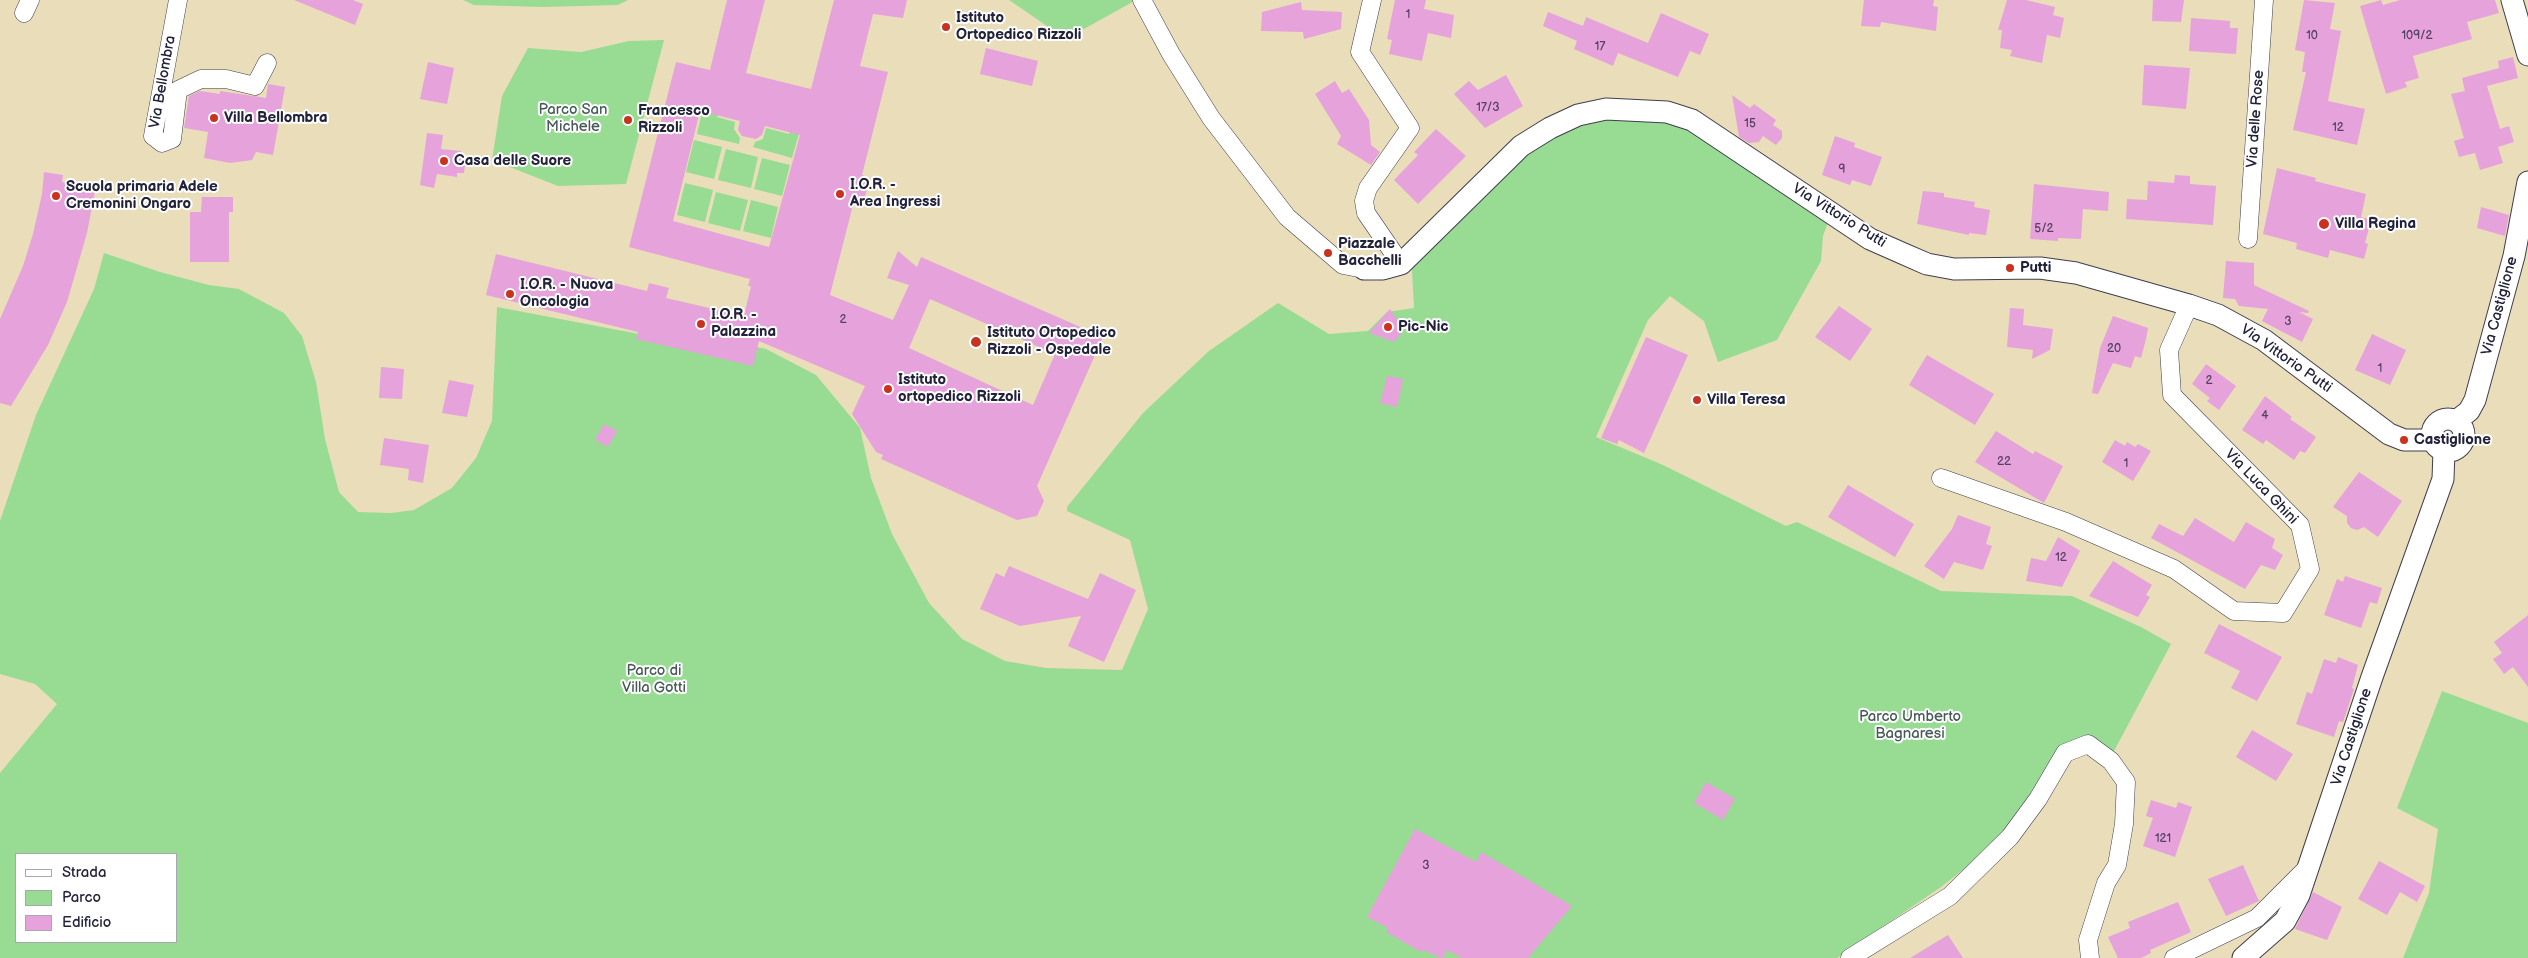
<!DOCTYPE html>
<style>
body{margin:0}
#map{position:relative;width:2528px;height:958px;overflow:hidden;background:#e9deb9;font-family:"Balsamiq Sans",sans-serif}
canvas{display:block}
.legend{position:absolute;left:15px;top:853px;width:162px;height:90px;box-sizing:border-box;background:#fff;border:1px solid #a7a7b1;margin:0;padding:6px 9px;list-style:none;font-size:15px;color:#22223b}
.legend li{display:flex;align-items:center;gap:10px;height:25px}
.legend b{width:25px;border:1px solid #a7a7b1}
</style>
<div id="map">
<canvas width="2528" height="958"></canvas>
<ul class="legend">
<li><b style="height:6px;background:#fff"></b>Strada</li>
<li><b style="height:14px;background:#98db93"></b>Parco</li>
<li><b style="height:14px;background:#e6a2da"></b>Edificio</li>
</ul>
</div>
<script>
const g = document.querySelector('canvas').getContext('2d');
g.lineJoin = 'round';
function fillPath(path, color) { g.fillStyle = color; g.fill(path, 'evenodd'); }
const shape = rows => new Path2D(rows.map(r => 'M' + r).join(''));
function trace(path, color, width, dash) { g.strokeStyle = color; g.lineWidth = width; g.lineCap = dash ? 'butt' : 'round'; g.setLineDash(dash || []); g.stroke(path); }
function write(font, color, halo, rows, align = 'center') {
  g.font = font + ' "Balsamiq Sans",sans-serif'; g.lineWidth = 4; g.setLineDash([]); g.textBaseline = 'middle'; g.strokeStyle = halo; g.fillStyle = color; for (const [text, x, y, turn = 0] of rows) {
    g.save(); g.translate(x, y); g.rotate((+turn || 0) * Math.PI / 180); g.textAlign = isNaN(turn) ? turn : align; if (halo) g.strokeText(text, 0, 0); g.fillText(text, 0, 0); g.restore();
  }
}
const green = shape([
 [463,0,628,0,618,5,542,7,474,5],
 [1009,0,1136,0,1066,39],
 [664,40,626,184,558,186,492,160,502,96,528,48,581,52,629,41],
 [1659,106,1832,212,1823,236,1821,261,1777,340,1718,362,1704,321,1670,296,1648,320,1596,437,1663,465,1786,526,1797,522,1941,591,2072,596,2141,627,2171,644,2113,753,2059,748,2008,829,1983,854,1941,887,1837,958,0,958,0,773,57,704,35,684,0,674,0,521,36,415,94,289,104,253,160,272,209,285,239,289,284,313,302,336,316,382,325,439,339,492,358,512,391,513,414,510,452,488,476,458,492,421,497,307,639,334,682,332,766,349,816,375,860,428,871,478,892,534,929,603,962,639,1005,661,1046,668,1122,670,1148,609,1130,540,1067,511,1067,507,1143,413,1209,351,1278,303,1329,334,1368,331,1387,312,1414,308,1411,253,1431,241,1496,155,1568,117],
 [16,854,176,854,176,942,16,942],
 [703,107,719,111,717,117,735,122,734,129,740,138,739,144,697,134],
 [766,128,789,134,791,128,800,130,792,158,753,147,755,142,763,139],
 [694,140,722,147,714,179,686,172],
 [726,149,758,157,751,188,718,180],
 [762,158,790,165,782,196,754,189],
 [685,183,713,190,705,222,677,215],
 [716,192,748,200,740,231,708,223],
 [751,200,778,207,771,238,743,231],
 [2442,691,2528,723,2528,958,2403,958,2429,893,2438,829,2397,808]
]);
const building = shape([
 [294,0,353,0,363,4,355,25],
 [727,0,765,0,746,73,811,89,834,0,907,0,903,18,873,14,860,66,888,72,862,175,870,178,862,208,853,205,830,295,893,320,909,285,887,278,898,251,917,267,921,257,1103,337,1037,486,1044,501,1037,516,1017,520,881,459,883,455,876,452,852,414,865,386,759,341,753,366,636,339,638,332,486,295,496,254,647,291,649,283,669,288,666,298,744,316,751,286,748,286,750,279,629,247,676,62,710,70],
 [700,111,740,121,738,130,742,136,756,139,762,135,765,126,800,135,769,247,673,221],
 [930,299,1055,354,1033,405,909,348],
 [1395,0,1426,0,1424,9,1454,15,1451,38,1428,33,1422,61,1389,54,1392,40,1387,39],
 [1864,0,1934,0,1933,6,1938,7,1936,31,1881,22,1880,27,1861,26],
 [2007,0,2026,0,2055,7,2053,15,2064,18,2060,38,2047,35,2042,63,2010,56,2012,50,2000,48,2002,30,1998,30],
 [2153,0,2184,0,2181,22,2152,21],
 [2304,0,2335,3,2330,29,2341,31,2328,101,2365,109,2357,145,2293,130,2306,72,2302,72,2305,52,2295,50],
 [2381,0,2383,5,2400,0,2495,0,2499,13,2467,22,2472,39,2413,56,2419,78,2405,82,2407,87,2386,94,2360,6],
 [1301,2,1302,10,1342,12,1341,29,1304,39,1303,32,1261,31,1262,12],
 [1548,12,1583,26,1586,17,1648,43,1661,13,1709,34,1700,55,1690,51,1678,77,1618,53,1613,66,1574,49,1577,41,1543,26],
 [2191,18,2230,21,2230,28,2238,28,2236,54,2189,51],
 [986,48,1038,61,1032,86,980,74],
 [2513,57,2518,78,2487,86,2500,129,2509,126,2514,142,2498,147,2503,163,2480,170,2475,153,2459,157,2454,141,2464,138,2451,94,2465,91,2462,78,2499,68,2498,61],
 [428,62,454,68,447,104,420,99],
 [2144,65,2190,68,2186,109,2142,105],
 [1506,75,1523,106,1485,128,1454,94,1469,81,1478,90],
 [1335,81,1342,93,1349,89,1369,120,1371,145,1380,152,1371,165,1337,144,1341,136,1315,94],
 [268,84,285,87,273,155,256,152,252,160,230,163,204,158,208,132,184,128,189,96,200,91,220,94,220,91,266,98],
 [1732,95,1750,108,1754,104,1776,120,1773,125,1782,131,1782,138,1776,145,1763,136,1759,142,1749,143,1739,137],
 [1436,129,1466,156,1418,204,1394,180,1418,155,1414,152],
 [427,133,443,135,441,149,461,151,460,156,466,157,464,173,457,173,457,177,437,174,434,188,420,185],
 [1835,136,1855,143,1854,147,1882,157,1871,186,1852,180,1850,185,1822,175],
 [2277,168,2316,178,2315,181,2366,194,2361,217,2371,220,2365,243,2368,244,2364,259,2330,250,2328,258,2296,249,2297,243,2263,234],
 [44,172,63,175,62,182,96,186,87,233,67,302,48,345,11,406,0,403,0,319,23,266,33,234,42,194],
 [2175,175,2190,176,2190,184,2216,186,2213,225,2126,219,2127,199,2147,200,2148,181,2174,183],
 [2034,184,2109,192,2108,211,2083,209,2081,239,2058,238,2058,241,2030,239],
 [1923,191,1944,193,1944,197,1975,202,1974,207,1990,210,1986,235,1969,233,1969,235,1917,224],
 [202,197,233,197,233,212,229,212,229,262,190,262,190,212,201,212],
 [2481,207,2509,215,2505,236,2477,228],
 [2226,261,2254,263,2254,285,2309,311,2308,313,2299,312,2313,319,2302,342,2262,321,2268,309,2239,306,2235,299,2223,298],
 [1839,306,1872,329,1850,361,1815,337],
 [2010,308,2024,309,2023,325,2053,329,2050,350,2032,359,2033,350,2007,347],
 [1390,309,1404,330,1394,342,1369,333],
 [2113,316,2148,328,2146,339,2141,358,2135,356,2131,368,2113,363,2098,394,2092,393,2100,348],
 [2372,334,2406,350,2390,385,2355,370],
 [1646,337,1688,355,1644,453,1619,440,1617,444,1601,438],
 [1927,355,1994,394,1975,425,1909,385],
 [2206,364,2236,386,2219,410,2207,401,2210,398,2192,384],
 [381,367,404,369,402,399,379,398],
 [1387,376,1403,379,1397,407,1380,403],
 [449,380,474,385,467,417,442,413],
 [2265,396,2292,417,2290,419,2316,437,2305,453,2300,451,2294,460,2266,440,2263,444,2242,430],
 [604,424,617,431,608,447,595,440],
 [1996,431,2033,454,2035,451,2063,466,2044,503,1975,462],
 [384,438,429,445,423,483,408,480,409,469,380,465],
 [2115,440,2125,446,2127,442,2135,447,2138,444,2151,451,2133,481,2102,462],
 [2359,472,2402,501,2378,537,2364,527,2357,530,2351,528,2347,523,2347,516,2333,507],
 [1848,485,1914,524,1895,557,1828,517],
 [1958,515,1991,527,1986,544,1992,546,1983,570,1954,562,1944,579,1924,566,1952,529],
 [2195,518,2234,542,2246,522,2275,539,2272,548,2283,555,2275,570,2261,565,2245,589,2151,538,2159,524,2183,536],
 [2058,537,2080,551,2062,587,2026,581,2031,558,2046,561],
 [2113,561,2152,585,2146,595,2150,597,2138,617,2089,596],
 [1009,566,1088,599,1100,573,1136,590,1104,662,1068,646,1081,616,1020,626,980,609,996,573,1004,577],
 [2345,576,2382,588,2377,604,2370,602,2361,628,2324,615,2337,579,2343,582],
 [2528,615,2528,687,2513,667,2504,674,2493,659,2502,653,2494,642],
 [2219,624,2282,657,2257,701,2231,688,2240,671,2204,653],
 [2338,657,2358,665,2352,688,2354,689,2343,722,2339,721,2334,737,2296,724,2307,692,2312,694,2324,659,2336,663],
 [2252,730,2293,754,2276,781,2236,757],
 [1706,782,1735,799,1723,820,1694,803],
 [2151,800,2176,808,2178,802,2192,807,2175,857,2143,846,2153,818,2146,816],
 [1415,829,1476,862,1481,852,1572,906,1528,958,1462,958,1447,950,1443,958,1441,958,1423,950,1421,952,1386,932,1388,928,1367,917],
 [2379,861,2425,886,2417,902,2400,892,2387,915,2358,899],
 [2243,865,2259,901,2226,916,2208,879],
 [2313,892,2342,907,2327,940,2295,929],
 [2178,902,2191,932,2150,950,2151,953,2141,958,2118,958,2108,937,2130,928,2128,922],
 [1948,935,1963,958,1910,958]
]);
const minor = shape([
 [178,0,153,136,162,143,172,139,178,90,201,79,226,79,255,86,267,63],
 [1142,0,1171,54,1211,118,1287,217,1343,265,1364,269],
 [1372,0,1360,52,1410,128,1368,188,1364,201,1366,213,1401,264],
 [24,13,30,0],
 [2248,239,2264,0],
 [1941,478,2066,522,2174,569,2234,611,2283,613,2310,569,2300,525,2172,395,2169,350,2189,305],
 [1850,958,1950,896,2010,837,2038,799,2065,753,2088,744,2111,761,2126,782,2124,824,2117,865,2106,883,2088,940,2090,958],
 [2174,958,2257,918,2307,868]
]);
const tertiary = shape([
 [2512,0,2528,55],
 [1364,269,1383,269,1401,264,1521,146,1550,128,1578,115,1606,109,1667,112,1692,120,1870,239,1904,254,1927,264,1954,269,2040,268,2076,273,2189,305,2218,315,2264,340,2389,434,2404,440,2433,440],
 '2432 435a16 16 0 1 1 32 0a16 16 0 1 1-32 0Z',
 [2456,421,2469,411,2475,400,2514,256,2528,182],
 [2243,958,2285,921,2299,895,2372,677,2443,479,2444,451]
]);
const markers = [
 [946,27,5,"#c8321e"],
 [214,118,5,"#c8321e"],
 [628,120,5,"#c8321e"],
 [444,161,5,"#c8321e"],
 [840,194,5,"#c8321e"],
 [56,196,5,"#c8321e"],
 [2324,224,6,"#c8321e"],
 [1328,253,5,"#c8321e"],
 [2010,268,5,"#c8321e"],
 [510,294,5,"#c8321e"],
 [701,324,5,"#c8321e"],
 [1388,327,5,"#c8321e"],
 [976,342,6,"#c8321e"],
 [888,389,5,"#c8321e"],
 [1697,400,5,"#c8321e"],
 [2404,440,5,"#c8321e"]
];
const numberNames = [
 ["1",1408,15],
 ["10",2312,36],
 ["109/2",2417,36],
 ["17",1600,47],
 ["17/3",1488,108],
 ["15",1750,124],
 ["12",2338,128],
 ["9",1842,170],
 ["5/2",2044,229],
 ["2",843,320],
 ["3",2288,322],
 ["20",2114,349],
 ["1",2380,369],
 ["2",2209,381],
 ["4",2265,416],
 ["22",2004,462],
 ["1",2126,464],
 ["12",2061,558],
 ["121",2163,839],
 ["3",1426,866]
];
const poiNames = [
 ["Istituto",956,18],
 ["Ortopedico Rizzoli",956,35],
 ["Francesco",638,111],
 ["Rizzoli",638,128],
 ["Villa Bellombra",224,118],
 ["Casa delle Suore",454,161],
 ["I.O.R. -",850,185],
 ["Area Ingressi",850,202],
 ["Scuola primaria Adele",66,187],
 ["Cremonini Ongaro",66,204],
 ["Villa Regina",2335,224],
 ["Piazzale",1338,244],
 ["Bacchelli",1338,261],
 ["Putti",2020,268],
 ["I.O.R. - Nuova",520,285],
 ["Oncologia",520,302],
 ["I.O.R. -",711,315],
 ["Palazzina",711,332],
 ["Pic-Nic",1398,327],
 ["Istituto Ortopedico",987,333],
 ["Rizzoli - Ospedale",987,350],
 ["Istituto",898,380],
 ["ortopedico Rizzoli",898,397],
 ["Villa Teresa",1707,400],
 ["Castiglione",2414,440]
];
const streetNames = [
 ["Via Bellombra",163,82,-80],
 ["Via delle Rose",2256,119,-86],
 ["Via Vittorio Putti",1839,216,32],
 ["Via Castiglione",2500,306,-75],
 ["Via Vittorio Putti",2286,359,35],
 ["Via Luca Ghini",2261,487,46],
 ["Via Castiglione",2352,737,-72]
];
const parkNames = [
 ["Parco San",573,110],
 ["Michele",573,127],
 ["Parco di",654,671],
 ["Villa Gotti",654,688],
 ["Parco Umberto",1910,717],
 ["Bagnaresi",1910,734]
];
fillPath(green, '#98db93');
fillPath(building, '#e6a2da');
trace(minor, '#403e4e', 19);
trace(tertiary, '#403e4e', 23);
trace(minor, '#fff', 18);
trace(tertiary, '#fff', 21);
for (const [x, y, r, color] of markers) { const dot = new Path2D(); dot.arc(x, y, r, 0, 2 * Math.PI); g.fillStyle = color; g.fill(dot); trace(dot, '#fff', 2); }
write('12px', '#534263', null, numberNames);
write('bold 15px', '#22223b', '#fff', poiNames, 'left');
write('15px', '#22223b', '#fff', streetNames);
write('15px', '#455a55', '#fff', parkNames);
</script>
